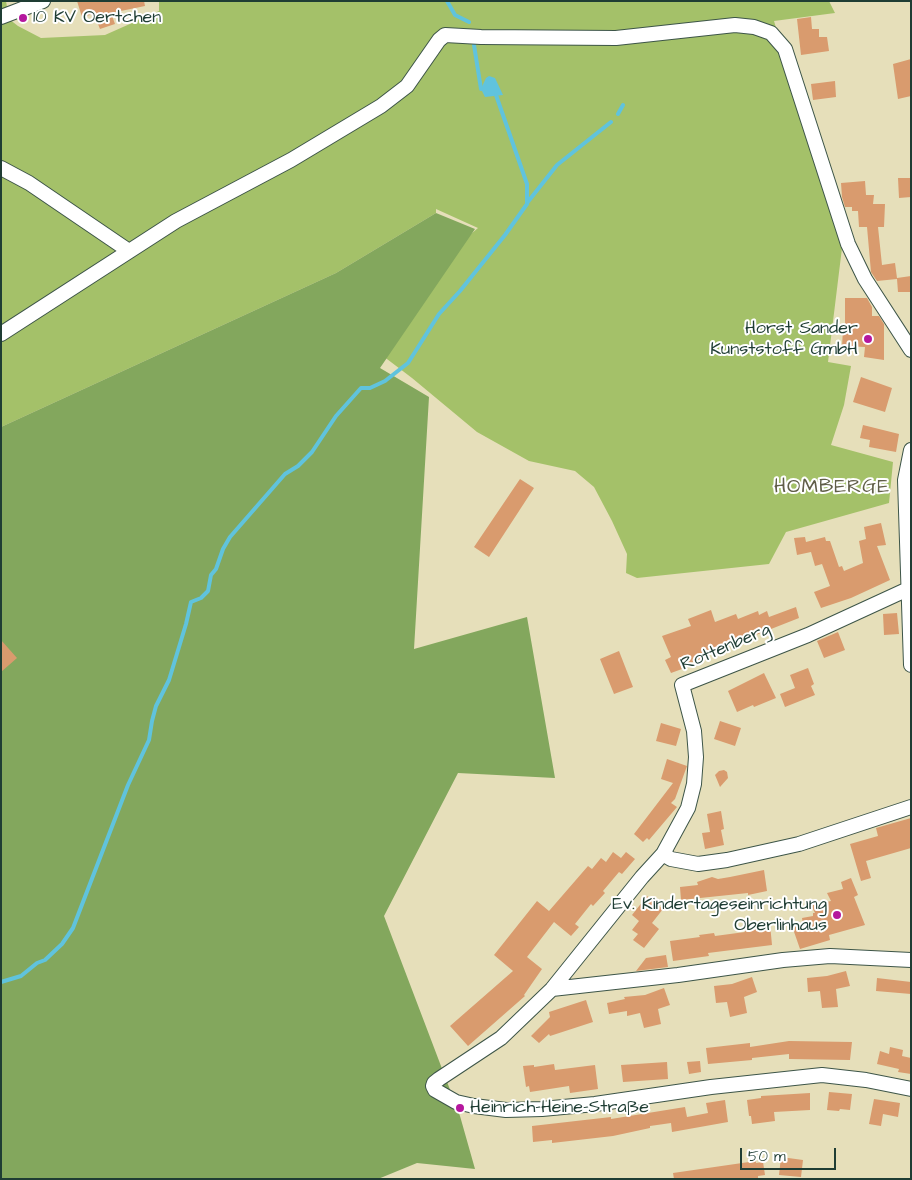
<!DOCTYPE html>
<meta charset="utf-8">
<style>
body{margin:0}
#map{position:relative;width:912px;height:1180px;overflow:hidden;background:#e6dfba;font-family:"Architects Daughter",sans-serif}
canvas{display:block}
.frame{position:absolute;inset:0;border:2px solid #1f3d34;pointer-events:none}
.scale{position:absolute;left:740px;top:1148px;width:96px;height:22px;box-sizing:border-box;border:2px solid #1f3d34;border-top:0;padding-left:6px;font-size:15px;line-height:18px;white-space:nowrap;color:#1f3d34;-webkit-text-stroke:4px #fff;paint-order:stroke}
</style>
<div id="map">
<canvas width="912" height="1180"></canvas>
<div class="frame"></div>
<div class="scale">50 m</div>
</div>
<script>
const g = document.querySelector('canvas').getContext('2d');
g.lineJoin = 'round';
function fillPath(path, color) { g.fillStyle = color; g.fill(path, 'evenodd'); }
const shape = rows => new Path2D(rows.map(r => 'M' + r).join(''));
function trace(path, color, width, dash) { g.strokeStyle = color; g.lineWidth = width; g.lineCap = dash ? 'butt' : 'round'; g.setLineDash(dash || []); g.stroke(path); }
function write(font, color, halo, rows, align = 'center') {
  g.font = font + ' "Architects Daughter",sans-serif'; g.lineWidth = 4; g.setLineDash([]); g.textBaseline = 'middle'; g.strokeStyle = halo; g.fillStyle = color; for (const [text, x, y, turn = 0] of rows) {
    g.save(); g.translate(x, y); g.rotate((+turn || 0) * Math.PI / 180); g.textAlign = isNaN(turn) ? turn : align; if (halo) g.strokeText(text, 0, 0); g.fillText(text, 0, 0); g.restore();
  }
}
const green = shape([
 [1,1,6,1,9,19,18,26,41,38,105,35,159,11,159,1,829,1,835,13,774,21,842,248,828,362,851,366,844,405,831,445,893,462,889,503,786,532,769,564,637,578,626,573,627,554,612,521,594,487,575,471,529,461,477,432,412,378,354,334,478,228,436,209,436,213,336,273,1,427]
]);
const forest = shape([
 [436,213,475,229,380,368,429,397,414,649,527,617,555,778,458,773,384,916,460,1116,475,1169,417,1163,378,1179,1,1179,1,427,336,273]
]);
const water = shape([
 [489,76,495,78,503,95,485,97,481,89,486,78]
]);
const stream = shape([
 [447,1,455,15,469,22],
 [474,45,481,89],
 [618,114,623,105],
 [527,203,557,165,611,122],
 [1,982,21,976,37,963,45,960,62,944,73,928,128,785,149,740,152,721,156,706,169,680,186,624,191,602,201,598,208,591,211,575,216,569,223,549,230,537,285,474,298,466,312,452,336,416,361,388,370,388,385,381,408,363,439,314,460,291,505,235,527,204,527,184,496,95]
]);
const building = shape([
 [77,1,144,1,145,6,111,13,115,24,100,29,94,14,82,17],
 [811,17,812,29,819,29,819,37,827,37,829,51,801,55,797,19],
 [911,59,911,96,898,99,893,64],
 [835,81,836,97,813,100,811,84],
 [898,178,911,178,911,197,899,198],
 [865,181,866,195,874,195,873,204,885,204,884,227,878,227,882,265,895,263,897,278,911,276,911,292,898,292,897,279,877,281,871,272,867,227,859,227,858,211,852,211,852,207,845,207,842,197,841,183],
 [845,298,867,298,872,307,872,316,879,316,884,324,884,360,864,357,865,347,842,346,843,330,845,330],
 [861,377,892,388,885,412,853,402],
 [863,425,899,434,896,452,869,447,870,440,860,438],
 [520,479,534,488,489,557,474,547],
 [881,523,886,545,877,546,890,580,851,598,821,608,814,592,830,586,822,564,815,566,811,552,797,555,794,538,805,537,806,542,825,537,826,541,830,541,839,567,842,566,844,571,863,563,859,541,866,539,864,527],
 [796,607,799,618,705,655,705,657,681,667,682,669,671,673,665,660,671,657,662,636,691,626,688,619,711,610,715,622,736,614,738,619,758,611,759,615,767,611,769,617],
 [897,613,899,634,884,635,883,614],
 [838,632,845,650,824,658,817,641],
 [1,640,17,658,1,672],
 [619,651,633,687,614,694,600,659],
 [808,668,814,684,811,686,815,695,785,707,780,694,795,688,790,675],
 [764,673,776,698,754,707,753,705,737,712,728,691],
 [720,721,741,728,735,746,714,739],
 [661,723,681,729,676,746,656,741],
 [667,759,687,766,675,799,671,803,677,807,649,840,647,838,643,842,634,834,673,783,661,779],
 [724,770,727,772,728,778,720,787,715,775,719,771],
 [721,811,724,829,721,830,724,845,705,849,702,833,710,832,707,814],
 [911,818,911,848,866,861,871,878,861,881,850,844,878,836,876,828],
 [613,852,621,858,626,852,635,859,622,874,619,872,603,891,605,893,593,906,591,904,575,924,579,927,571,936,554,922,527,957,542,969,524,995,525,996,468,1046,450,1026,513,971,494,955,537,901,549,911,588,866,592,869,601,858,606,862],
 [764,870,767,891,748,895,748,893,681,900,680,887,698,885,697,882,712,877,718,879,730,877],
 [851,878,858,895,854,897,865,925,829,935,830,940,800,949,792,926,803,924,802,918,813,916,813,913,815,913,811,905,831,901,827,893,843,889,841,882],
 [647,896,663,909,652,923,659,929,644,948,633,940,638,934,632,930,639,921,632,915],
 [770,924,772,945,708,953,709,956,673,961,670,941,700,937,699,935,714,933,715,936,745,932,744,927],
 [666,955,668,967,636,971,646,958],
 [846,971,850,986,836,989,838,1007,822,1008,820,991,808,992,807,978,827,976],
 [752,977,757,992,744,997,747,1013,730,1017,727,1002,716,1003,714,986,732,984],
 [877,978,911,982,911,994,876,991],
 [664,988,670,1005,658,1009,661,1024,644,1028,640,1013,627,1016,627,1011,609,1014,607,1003,625,999,624,997,645,995],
 [586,1000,593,1022,550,1036,549,1034,539,1043,531,1036,550,1017,549,1012],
 [789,1041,852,1042,850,1060,789,1059,789,1054,752,1058,752,1060,708,1064,706,1048,750,1043,750,1047],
 [890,1047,903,1050,902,1056,911,1058,911,1074,898,1072,899,1069,877,1064,880,1051,889,1054],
 [700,1061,701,1072,689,1074,687,1062],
 [667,1062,668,1079,623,1082,621,1065],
 [554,1064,555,1070,595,1065,598,1089,570,1093,569,1086,530,1092,529,1086,526,1087,523,1066,534,1065,534,1067],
 [829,1092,852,1094,850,1110,840,1109,839,1111,827,1110],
 [810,1093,810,1110,774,1112,775,1121,752,1124,751,1116,749,1116,747,1100,761,1098,761,1096],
 [874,1099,900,1103,898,1117,883,1114,881,1126,869,1124],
 [725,1100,728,1122,672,1132,671,1123,650,1126,650,1128,613,1136,552,1143,552,1140,533,1142,532,1126,611,1117,611,1119,685,1107,687,1117,708,1113,706,1103],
 [781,1157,803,1160,801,1177,779,1175],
 [756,1161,756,1163,763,1162,765,1175,758,1176,758,1179,674,1179,673,1173]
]);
const street = shape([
 [1,17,43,1],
 [1,168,29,183,129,251],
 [1,334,176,221,291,160,381,106,407,86,439,40,445,35,481,37,616,38,735,25,754,27,771,33,785,49,848,244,865,279,911,350],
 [911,450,905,480,911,665],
 [908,589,808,635,682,685,694,731,696,757,694,784,688,808,663,854,642,877,552,989,501,1038,439,1079,434,1083,433,1086,435,1090,456,1102,474,1106,506,1110,542,1109,595,1104,711,1087,822,1075,866,1080,911,1089],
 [663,854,671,859,698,864,727,860,799,844,911,807],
 [552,989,678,975,783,960,830,956,911,960]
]);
const markers = [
 [23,18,5,"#b5179e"],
 [868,339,5,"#b5179e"],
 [837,915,5,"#b5179e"],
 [460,1108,5,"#b5179e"]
];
const poiNames = [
 ["10 KV Oertchen",33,18],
 ["Horst Sander",858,329,"right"],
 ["Kunststoff GmbH",858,350,"right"],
 ["Ev. Kindertageseinrichtung",827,905,"right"],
 ["Oberlinhaus",827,926,"right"],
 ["Heinrich-Heine-Straße",470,1108]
];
const streetNames = [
 ["Rottenberg",726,648,-23]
];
const quarterNames = [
 ["HOMBERGE",832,488]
];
fillPath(green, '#a4c169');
fillPath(forest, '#83a75d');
fillPath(water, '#60c3dd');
trace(stream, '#60c3dd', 4);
fillPath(building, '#d99b6e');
trace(street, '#3d5548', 16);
trace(street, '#fff', 14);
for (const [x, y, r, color] of markers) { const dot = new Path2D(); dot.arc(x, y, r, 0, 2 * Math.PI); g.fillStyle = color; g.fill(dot); trace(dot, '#fff', 2); }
write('18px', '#1f3d34', '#fff', poiNames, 'left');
write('18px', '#1f3d34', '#fff', streetNames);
g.letterSpacing = '1px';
write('20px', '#605e48', '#fff', quarterNames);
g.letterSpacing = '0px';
</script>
